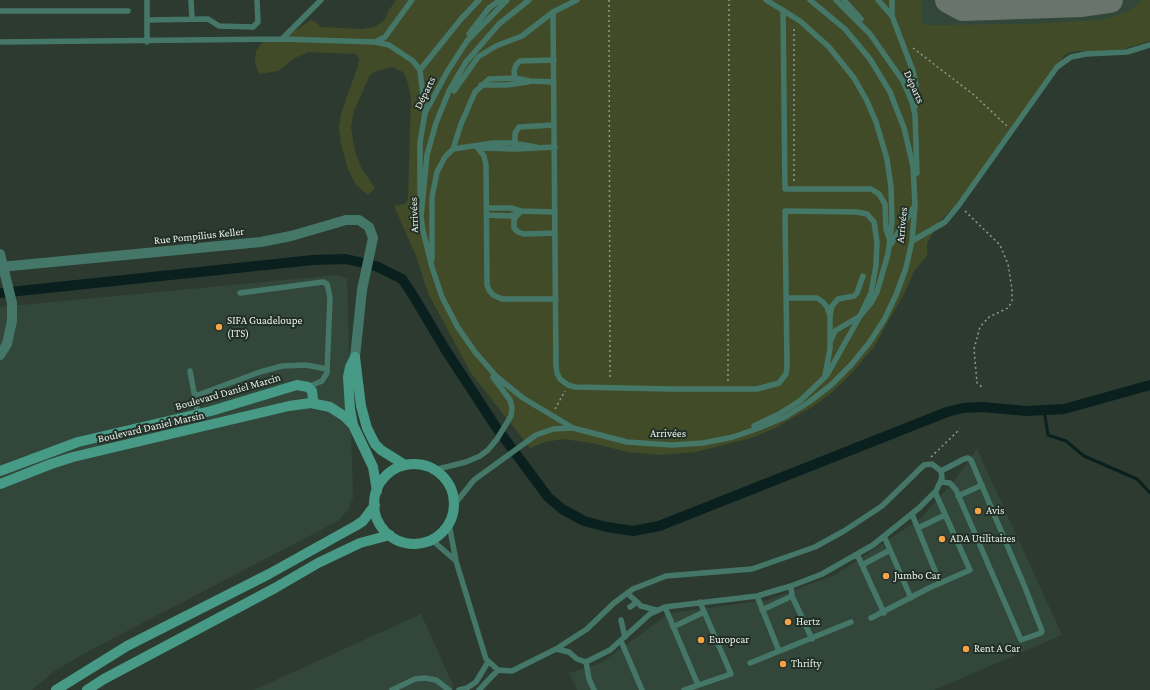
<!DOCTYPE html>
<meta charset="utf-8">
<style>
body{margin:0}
canvas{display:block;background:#2c3a30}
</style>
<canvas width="1150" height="690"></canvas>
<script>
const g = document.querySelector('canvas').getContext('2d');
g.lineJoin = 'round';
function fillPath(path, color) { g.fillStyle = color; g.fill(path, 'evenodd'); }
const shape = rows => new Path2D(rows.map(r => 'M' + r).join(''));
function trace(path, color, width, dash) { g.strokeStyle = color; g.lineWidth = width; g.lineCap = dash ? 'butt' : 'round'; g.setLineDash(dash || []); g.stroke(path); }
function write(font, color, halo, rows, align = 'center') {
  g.font = font + ' "Crimson Pro",serif'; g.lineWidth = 4; g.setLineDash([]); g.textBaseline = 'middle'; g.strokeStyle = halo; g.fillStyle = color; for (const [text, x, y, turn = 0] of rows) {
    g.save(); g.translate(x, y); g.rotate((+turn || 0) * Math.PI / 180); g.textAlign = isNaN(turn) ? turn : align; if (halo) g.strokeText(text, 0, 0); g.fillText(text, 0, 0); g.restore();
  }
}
const built = shape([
 [902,0,1150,0,1150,18,926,49],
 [337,275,347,279,353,498,348,510,338,521,85,653,53,672,32,690,0,690,0,307],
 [977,449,1062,635,934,690,577,690,569,673,601,663,670,613,768,600,835,575,920,519,954,481],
 [421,614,454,687,452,690,254,690]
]);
const green = shape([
 [396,0,922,0,922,23,925,25,1027,24,1102,20,1127,12,1143,0,1150,0,1150,41,1124,49,1102,51,1080,51,1070,52,1065,55,1011,127,989,163,955,206,938,223,927,244,927,256,914,271,905,292,874,347,850,375,831,393,814,406,775,428,751,438,696,452,660,455,627,452,592,443,563,439,545,442,530,448,471,373,428,293,416,256,394,206,405,204,408,200,411,97,407,80,403,72,393,67,376,71,370,75,354,111,351,127,355,152,362,169,375,188,368,195,356,185,348,169,341,144,339,127,341,113,358,66,359,59,356,54,308,52,295,58,278,71,259,74,255,62,256,51,262,43,298,29,311,20,318,24,320,27,362,29,374,27,385,20,389,10]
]);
const stream = shape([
 [1044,410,1048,435,1066,441,1084,456,1137,479,1150,493]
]);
const canal = shape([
 [0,293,313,260,346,259,376,266,402,279,411,292,445,349,496,427,548,497,562,509,584,521,607,527,633,531,659,526,947,412,963,408,982,407,1027,411,1064,409,1150,385]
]);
const taxiway = shape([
 [948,0,963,8,1082,4,1110,0]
]);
const path = shape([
 [609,0,610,380],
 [913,48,974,95,1007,126],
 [794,181,794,27],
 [965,211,1000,245,1008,264,1012,289,1012,301,1008,308,989,317,980,327,974,349,977,383,982,387],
 [728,381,729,0],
 [555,409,565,391],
 [931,457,960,429]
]);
const lane = shape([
 [147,0,147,42],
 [191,0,192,19],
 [529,0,499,24,466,62,449,91,436,123,427,155,421,217,423,231,432,267,442,297,457,326,475,352,497,377,523,398,573,428,627,442,672,445,703,443,733,437,759,428,785,417,809,402,831,385,851,365,869,343,884,320,896,295,906,268,912,241,915,205,913,166,904,128,890,92,870,59,845,29,810,0],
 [836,0,870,34,903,81,912,102,915,115,917,173],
 [844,0,861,19],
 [878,0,892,16,913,71,916,85,915,107],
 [892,0,892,16],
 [783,10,785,189,871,189,879,194,885,204,886,229,889,238],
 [0,11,128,11],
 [553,12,556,365,557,373,560,379,568,385,575,387,671,389,757,389,779,383,786,374,787,366,785,211,857,212,867,214,874,222,877,242,876,266,871,293,860,316,835,331,830,342],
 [147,20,208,19,219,26,253,27,258,22,257,0],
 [469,34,489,8,500,0],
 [282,39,321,0],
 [0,42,282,39,375,42,389,45,413,61,420,70,425,113],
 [375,42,385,37,412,0],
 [420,70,461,19,479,0],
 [515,78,514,71,516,65,520,61,554,60],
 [481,85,506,85,528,82],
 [454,91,478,57,496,46,522,36,553,12,577,0],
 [515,143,515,133,519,127,554,125],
 [477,147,484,156,486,165,487,285,489,290,493,295,502,299,556,299],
 [481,148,516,149,555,147],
 [453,149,493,143,512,143,536,147],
 [420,196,420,142,425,113,447,72,467,41,507,0],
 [487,208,512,208,521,211,555,212],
 [521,211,514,219,514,228,518,232,524,234,555,233],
 [487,215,510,216,519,212],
 [912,241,945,222,959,205,1057,67,1071,57,1086,54,1127,52,1150,45],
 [891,244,914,207],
 [432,259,432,197,437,172,445,157,453,149,461,124,475,92,489,79,515,78,530,81,554,82],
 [240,293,323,282,327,284,330,297,327,373,322,381,308,387],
 [786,298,817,298,823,302,827,307,830,316,830,349,825,375],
 [830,316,832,306,838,299,854,296,857,293,863,276],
 [190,371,198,414],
 [195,396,260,372,282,366,306,365,327,369],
 [754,426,779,414,801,400,827,375,860,316,871,303,877,292,888,254,892,222,891,187,887,159,876,122,867,101,854,78,829,47,800,21,766,0],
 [434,470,466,462,480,456,488,450,497,439,511,416,512,408,510,400,493,377],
 [941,482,950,483,956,490,1021,640,1041,633,1042,631,1024,585,971,460,968,458,964,459,941,471],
 [958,496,982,485],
 [454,505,474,480,536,435,553,429,572,428],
 [912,514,940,583],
 [449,524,456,561,486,659,498,670,512,671,556,649,587,629,614,603,633,589,666,576,752,569,815,547,844,531,882,506,924,465,932,464,941,471,942,478,936,491,919,508,873,545,822,574,791,586,757,596,665,607,650,614,610,650,586,662,577,659,569,652,556,649],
 [918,528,945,515],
 [884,536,911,598],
 [432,540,456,561],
 [857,554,884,613],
 [862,565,890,550],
 [791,586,792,596,812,639],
 [627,593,637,602],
 [757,596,779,651],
 [630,607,637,602,641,606,656,610],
 [665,607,698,685],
 [762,610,792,596],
 [871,618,929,588,970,570,935,492],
 [621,620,625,637],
 [673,627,704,612],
 [621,641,642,690],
 [586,662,589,679,594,690],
 [750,663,851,622],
 [392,690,415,679,425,678,436,680,449,690],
 [459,690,467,688,476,682,488,662],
 [479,690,498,670],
 [684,690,731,674,700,602]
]);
const street = shape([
 [0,254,12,303,12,321,7,344,0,355],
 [0,267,261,242,291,236,346,220,359,220,369,227,373,238,362,290,355,357]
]);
const secondary = shape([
 [355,357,350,367,348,377,350,409,353,425,373,467,377,491],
 [355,357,361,406,367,428,375,444,381,450,405,465],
 '374 504a40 40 0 1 1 80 0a40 40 0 1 1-80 0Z',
 [0,471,78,442,211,411,297,385,308,387,312,391,313,399,311,403],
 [0,484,51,464,73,457,289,406,311,403,330,407,344,416,353,425],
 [56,690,127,646,269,574,357,525,363,521,375,505],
 [87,690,104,679,275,588,318,563,360,543,390,535]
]);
const markers = [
 [219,327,4,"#f5a346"],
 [978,511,4,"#f5a346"],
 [942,539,4,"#f5a346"],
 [886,576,4,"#f5a346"],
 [788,622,4,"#f5a346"],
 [701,640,4,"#f5a346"],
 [966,649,4,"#f5a346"],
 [783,664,4,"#f5a346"]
];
const streetNames = [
 ["Départs",914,87,66],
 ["Départs",425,93,-64],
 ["Arrivées",414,215,-92],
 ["Arrivées",902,225,-84],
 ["Rue Pompilius Keller",199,236,-6],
 ["Boulevard Daniel Marcin",228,392,-16],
 ["Boulevard Daniel Marsin",151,427,-13],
 ["Arrivées",668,434]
];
const poiNames = [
 ["SIFA Guadeloupe",227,321],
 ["(ITS)",227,334],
 ["Avis",986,511],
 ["ADA Utilitaires",950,539],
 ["Jumbo Car",894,576],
 ["Hertz",796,622],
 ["Europcar",709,640],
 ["Rent A Car",974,649],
 ["Thrifty",791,664]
];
fillPath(built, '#32463a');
fillPath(green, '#424b27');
trace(stream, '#09201f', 3);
trace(canal, '#09201f', 10);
trace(taxiway, '#68746c', 26);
trace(path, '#8f9a92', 1.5, [2, 3]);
trace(lane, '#457769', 5.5);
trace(street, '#457769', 10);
trace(secondary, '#479b86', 10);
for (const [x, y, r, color] of markers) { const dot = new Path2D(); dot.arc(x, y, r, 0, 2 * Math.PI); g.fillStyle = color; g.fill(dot); trace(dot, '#222f27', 1.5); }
write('11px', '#e8f0ea', '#222f27', streetNames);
write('11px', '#e8f0ea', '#222f27', poiNames, 'left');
</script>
